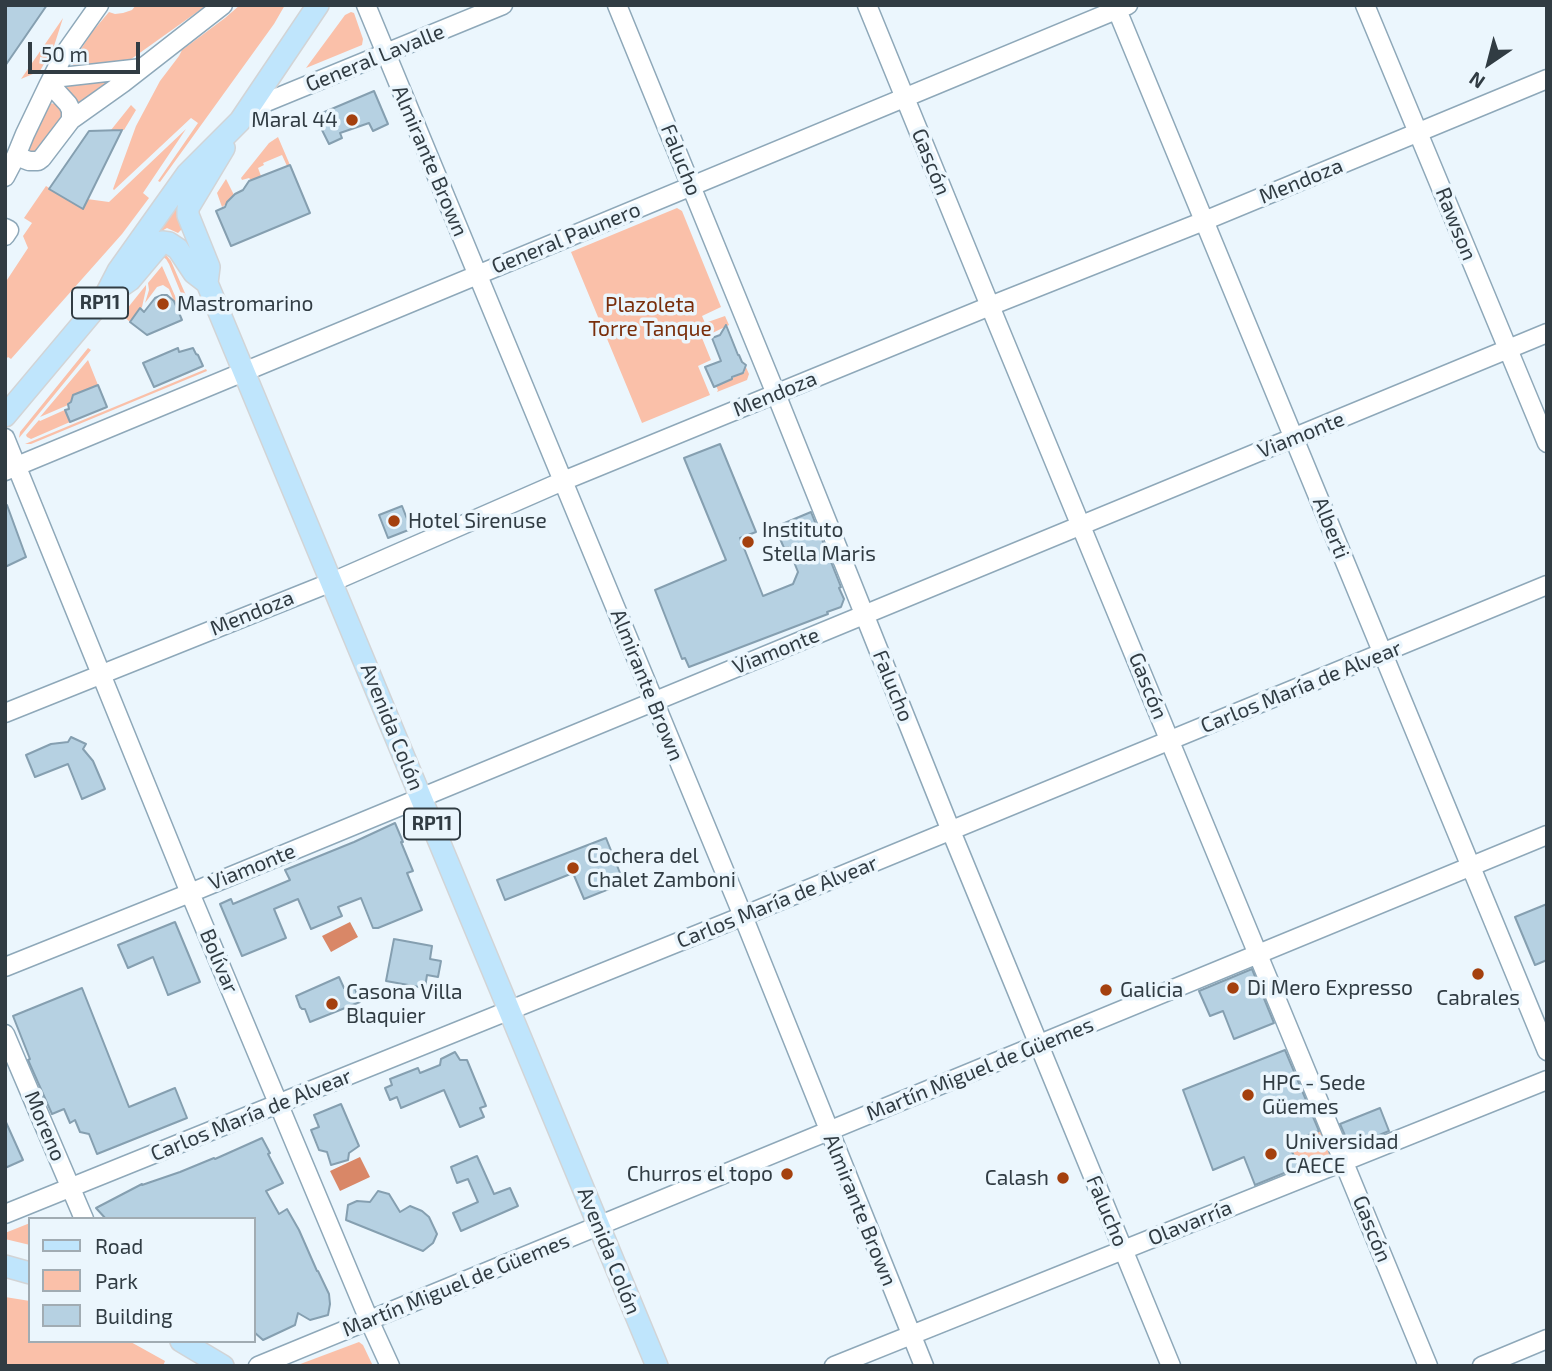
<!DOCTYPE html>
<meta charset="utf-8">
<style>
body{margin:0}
#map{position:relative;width:1552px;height:1371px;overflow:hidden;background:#ebf6fd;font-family:"Exo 2",sans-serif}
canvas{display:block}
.frame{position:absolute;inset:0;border:7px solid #313c43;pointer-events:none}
.legend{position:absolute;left:28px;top:1217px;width:228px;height:126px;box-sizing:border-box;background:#ebf6fd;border:2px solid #a1acb3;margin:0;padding:9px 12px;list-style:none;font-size:21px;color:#313c43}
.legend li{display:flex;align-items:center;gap:14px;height:35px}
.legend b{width:35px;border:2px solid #a1acb3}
.north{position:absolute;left:1454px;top:28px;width:70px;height:70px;-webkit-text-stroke:5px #ebf6fd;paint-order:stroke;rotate:215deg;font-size:19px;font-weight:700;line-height:28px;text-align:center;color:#313c43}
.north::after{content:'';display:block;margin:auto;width:24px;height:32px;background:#313c43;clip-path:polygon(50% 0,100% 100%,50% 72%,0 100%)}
.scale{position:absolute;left:28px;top:42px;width:112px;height:32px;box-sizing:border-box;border:4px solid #313c43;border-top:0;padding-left:9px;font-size:21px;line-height:24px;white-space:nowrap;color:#313c43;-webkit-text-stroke:5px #ebf6fd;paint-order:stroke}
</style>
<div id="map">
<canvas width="1552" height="1371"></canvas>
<div class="frame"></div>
<ul class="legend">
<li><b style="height:9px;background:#bfe5fc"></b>Road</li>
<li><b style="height:19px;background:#fac0a9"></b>Park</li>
<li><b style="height:19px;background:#b6d1e2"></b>Building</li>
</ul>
<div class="north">N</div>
<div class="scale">50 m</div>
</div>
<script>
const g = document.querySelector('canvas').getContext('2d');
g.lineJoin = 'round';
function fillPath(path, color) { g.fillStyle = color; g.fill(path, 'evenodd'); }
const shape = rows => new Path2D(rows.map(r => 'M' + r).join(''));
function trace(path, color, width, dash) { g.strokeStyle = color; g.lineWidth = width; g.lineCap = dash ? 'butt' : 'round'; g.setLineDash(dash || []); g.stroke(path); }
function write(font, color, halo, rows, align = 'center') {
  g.font = font + ' "Exo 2",sans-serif'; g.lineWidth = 7; g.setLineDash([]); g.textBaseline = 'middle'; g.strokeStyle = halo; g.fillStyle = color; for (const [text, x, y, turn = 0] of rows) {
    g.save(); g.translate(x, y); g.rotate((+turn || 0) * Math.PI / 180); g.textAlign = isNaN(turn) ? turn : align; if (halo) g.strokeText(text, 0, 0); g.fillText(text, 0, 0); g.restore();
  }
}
const green = shape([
 [136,5,207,5,127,62,73,65,74,60,92,32,109,12,115,14,123,13,132,10],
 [240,5,285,5,274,24,160,182,158,181,198,123,191,118,114,190,113,189,136,126,160,81,179,56,182,50,225,18],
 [351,12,354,13,363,39,362,45,306,68,345,15],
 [63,18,54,46,40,71,21,79],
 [111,77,115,80,79,107,58,83],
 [48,103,57,104,63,111,62,120,34,154,26,150],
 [131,105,136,110,124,130,111,130],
 [186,129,143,193,149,198,122,234,11,359,8,357,5,360,5,283,28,248,23,236,32,223,24,218,46,186,82,208,87,199,109,202],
 [278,137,290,165,287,166,282,155,263,163,264,165,258,168,261,176,251,180,249,178,242,180,241,178,269,143],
 [226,179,235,197,222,207,217,193],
 [176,203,179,205,177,216,182,229,178,233,167,228,158,233],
 [677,208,682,211,721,307,702,316,705,323,725,316,729,325,702,338,711,360,698,366,710,395,642,423,571,252],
 [166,255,171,261,191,307,187,308,169,264,166,259,161,256],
 [162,266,182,312,179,313,169,289,163,285,157,287,145,303,149,290,148,283],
 [146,285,146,289,142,307,130,322,122,315],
 [88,348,91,350,19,438,20,432],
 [88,360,98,385,74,395,72,402,68,403,68,405,40,417],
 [745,365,749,374,747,380,717,392,718,390,716,386,745,372],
 [206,369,207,371,31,444,25,444],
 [69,408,65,411,70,422,31,439,27,437,26,435,39,420,40,421],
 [1325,1128,1339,1163,1300,1170,1288,1143],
 [30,1223,30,1245,5,1239,5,1233],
 [5,1297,30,1301,30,1341,129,1341,165,1361,163,1366,5,1366],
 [359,1342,363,1345,373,1366,295,1366]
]);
const water = shape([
 [350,922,358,937,331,952,322,936],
 [360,1157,370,1177,340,1191,330,1171]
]);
const building = shape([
 [5,5,47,5,5,66,5,5],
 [374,91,388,124,373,131,369,123,340,133,342,138,329,144,315,116,374,91],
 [122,130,83,209,49,189,89,131,122,130],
 [290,165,310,213,231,246,216,211,225,207,227,202,235,194,243,190,249,181,290,165],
 [162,295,167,295,174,301,182,320,147,335,130,322,140,308,144,312,155,298,162,295],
 [726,325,738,355,739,355,742,362,746,365,743,373,732,377,732,379,714,387,705,367,721,361,712,338,720,335,726,325],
 [178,348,179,352,193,348,196,354,198,355,203,366,154,387,143,363,178,348],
 [98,385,107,407,70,422,65,410,69,409,68,404,71,402,73,395,98,385],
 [720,444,756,532,740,538,763,596,793,584,798,572,788,547,784,548,775,527,811,512,841,587,839,588,844,599,841,607,827,612,828,614,689,667,685,658,682,659,655,590,726,560,684,458,720,444],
 [5,505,7,505,26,557,5,567,5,505],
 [402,506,411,529,388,538,379,515,402,506],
 [71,737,86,744,83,749,93,761,105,789,82,799,68,764,35,777,26,755,51,744,68,742,71,737],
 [395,823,403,842,401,842,413,871,407,873,422,910,378,928,373,928,361,898,338,907,342,916,311,929,298,899,274,909,286,938,242,956,220,904,231,899,233,904,290,880,285,870,354,842,395,823],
 [606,838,624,883,584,899,573,873,505,900,497,880,606,838],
 [1547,904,1547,960,1535,965,1515,917,1547,904],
 [175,922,200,982,168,995,153,957,128,968,118,945,175,922],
 [394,939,432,946,430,959,441,961,438,977,427,975,425,988,386,981,394,939],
 [1252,969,1274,1023,1234,1039,1223,1011,1210,1016,1199,991,1252,969],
 [339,977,344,988,353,984,360,1002,310,1022,305,1009,302,1009,300,1007,296,996,339,977],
 [82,988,129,1107,175,1088,187,1118,97,1154,89,1134,80,1132,75,1120,70,1123,64,1109,52,1114,28,1060,30,1059,13,1016,82,988],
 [1285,1050,1319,1131,1288,1143,1299,1167,1255,1185,1244,1157,1213,1170,1183,1090,1285,1050],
 [455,1052,460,1060,467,1060,486,1106,480,1108,484,1117,460,1127,444,1090,401,1108,397,1097,390,1100,385,1088,392,1085,390,1079,418,1068,420,1073,440,1065,441,1059,455,1052],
 [341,1104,359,1146,349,1153,348,1160,331,1165,327,1152,319,1150,311,1130,319,1127,314,1115,341,1104],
 [1380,1108,1389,1131,1350,1147,1340,1124,1380,1108],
 [5,1120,23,1160,5,1168,5,1120],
 [262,1138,270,1153,268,1154,283,1183,266,1191,279,1214,287,1209,299,1230,317,1271,318,1271,329,1294,330,1304,328,1315,310,1320,298,1313,295,1325,263,1340,254,1332,254,1219,106,1219,96,1208,142,1184,142,1185,180,1172,214,1158,215,1159,262,1138],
 [477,1156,494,1194,510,1188,518,1206,461,1231,453,1213,478,1202,468,1179,457,1183,451,1167,477,1156],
 [378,1191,389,1194,400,1212,410,1206,422,1211,429,1217,437,1234,433,1243,423,1251,346,1220,348,1205,357,1201,370,1202,378,1191]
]);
const minor = shape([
 [366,5,743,916,924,1366],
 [617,5,776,394,951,831,1171,1366],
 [867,5,990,306,1428,1366],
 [1115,5,1547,1051],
 [1365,5,1547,443],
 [48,86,58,93,68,104,71,110,71,120,42,158,38,161,29,161,16,156,25,134,48,86,63,56,99,5],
 [48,86,62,77,142,68],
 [247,110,503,5],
 [71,120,123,83,223,5],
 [5,177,16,156],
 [5,228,9,230,5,236],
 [5,438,190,893,369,1320,390,1366],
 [5,471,1128,5],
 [5,713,332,582,563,481,990,306,1204,221,1547,79],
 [5,967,190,893,1547,333],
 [5,1034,84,1219],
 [5,1214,743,916,1547,585],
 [258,1366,1547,835],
 [834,1366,1547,1080],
 [1482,1366,1547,1339]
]);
const major = shape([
 [207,283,209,267,188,215,188,208,224,148],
 [104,298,130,280,162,242,169,243,178,249,194,273,207,283,657,1366],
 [5,416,104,298,118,271,187,174,240,121,318,5],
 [5,1266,30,1273],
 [181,1341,223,1366]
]);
const markers = [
 [352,120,7,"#a4400e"],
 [163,304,7,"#a4400e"],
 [394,521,7,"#a4400e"],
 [748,542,7,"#a4400e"],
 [573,868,7,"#a4400e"],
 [1478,974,7,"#a4400e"],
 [1233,988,7,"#a4400e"],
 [1106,990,7,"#a4400e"],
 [332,1004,7,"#a4400e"],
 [1248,1095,7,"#a4400e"],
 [1271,1154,7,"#a4400e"],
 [787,1174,7,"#a4400e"],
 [1063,1178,7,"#a4400e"]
];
const shields = [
 [100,303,56],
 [432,824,56]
];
const shieldNames = [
 ["RP11",100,303],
 ["RP11",432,824]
];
const streetNames = [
 ["General Lavalle",375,58,-22],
 ["Falucho",681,160,68],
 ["Almirante Brown",430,161,67],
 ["Gascón",931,162,68],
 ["Mendoza",1301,181,-22],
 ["Rawson",1456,224,68],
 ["General Paunero",566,238,-22],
 ["Mendoza",775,394,-22],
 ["Viamonte",1301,435,-22],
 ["Alberti",1331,528,68],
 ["Mendoza",252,613,-22],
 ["Viamonte",776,651,-22],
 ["Almirante Brown",647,685,68],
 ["Falucho",893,686,68],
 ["Gascón",1148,686,68],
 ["Carlos María de Alvear",1301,687,-22],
 ["Avenida Colón",392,727,68],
 ["Viamonte",252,867,-22],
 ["Carlos María de Alvear",777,902,-22],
 ["Bolívar",219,961,67],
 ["Martín Miguel de Güemes",980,1069,-22],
 ["Carlos María de Alvear",251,1115,-22],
 ["Moreno",45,1126,67],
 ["Almirante Brown",860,1210,68],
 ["Falucho",1107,1211,67],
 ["Olavarría",1190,1223,-22],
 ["Gascón",1372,1229,68],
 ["Avenida Colón",609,1251,68],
 ["Martín Miguel de Güemes",456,1285,-22]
];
const poiNames = [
 ["Maral 44",338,120,"right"],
 ["Mastromarino",177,304],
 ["Hotel Sirenuse",408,521],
 ["Instituto",762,530],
 ["Stella Maris",762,554],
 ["Cochera del",587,856],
 ["Chalet Zamboni",587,880],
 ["Di Mero Expresso",1247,988],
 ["Galicia",1120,990],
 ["Casona Villa",346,992],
 ["Blaquier",346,1016],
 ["Cabrales",1478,998,"center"],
 ["HPC - Sede",1262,1083],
 ["Güemes",1262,1107],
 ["Universidad",1285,1142],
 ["CAECE",1285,1166],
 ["Churros el topo",773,1174,"right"],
 ["Calash",1049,1178,"right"]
];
const parkNames = [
 ["Plazoleta",650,305],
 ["Torre Tanque",650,329]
];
fillPath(green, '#fac0a9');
fillPath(water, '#d98767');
fillPath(building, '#b6d1e2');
trace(building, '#859fb0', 2);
trace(minor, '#8ea8b9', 21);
trace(major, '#d2d4d6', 24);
trace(minor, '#fff', 18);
trace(major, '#bfe5fc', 21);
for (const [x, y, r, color] of markers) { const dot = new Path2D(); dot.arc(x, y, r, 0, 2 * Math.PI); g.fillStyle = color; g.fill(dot); trace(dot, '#ebf6fd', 2.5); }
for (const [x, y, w] of shields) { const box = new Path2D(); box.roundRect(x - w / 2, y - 15.5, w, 31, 5); g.fillStyle = '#ebf6fd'; g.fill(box); trace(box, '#313c43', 2); }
write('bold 19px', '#313c43', null, shieldNames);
write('21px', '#313c43', '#ebf6fd', streetNames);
write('21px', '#313c43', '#ebf6fd', poiNames, 'left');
write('21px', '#792e0b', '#ebf6fd', parkNames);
</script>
